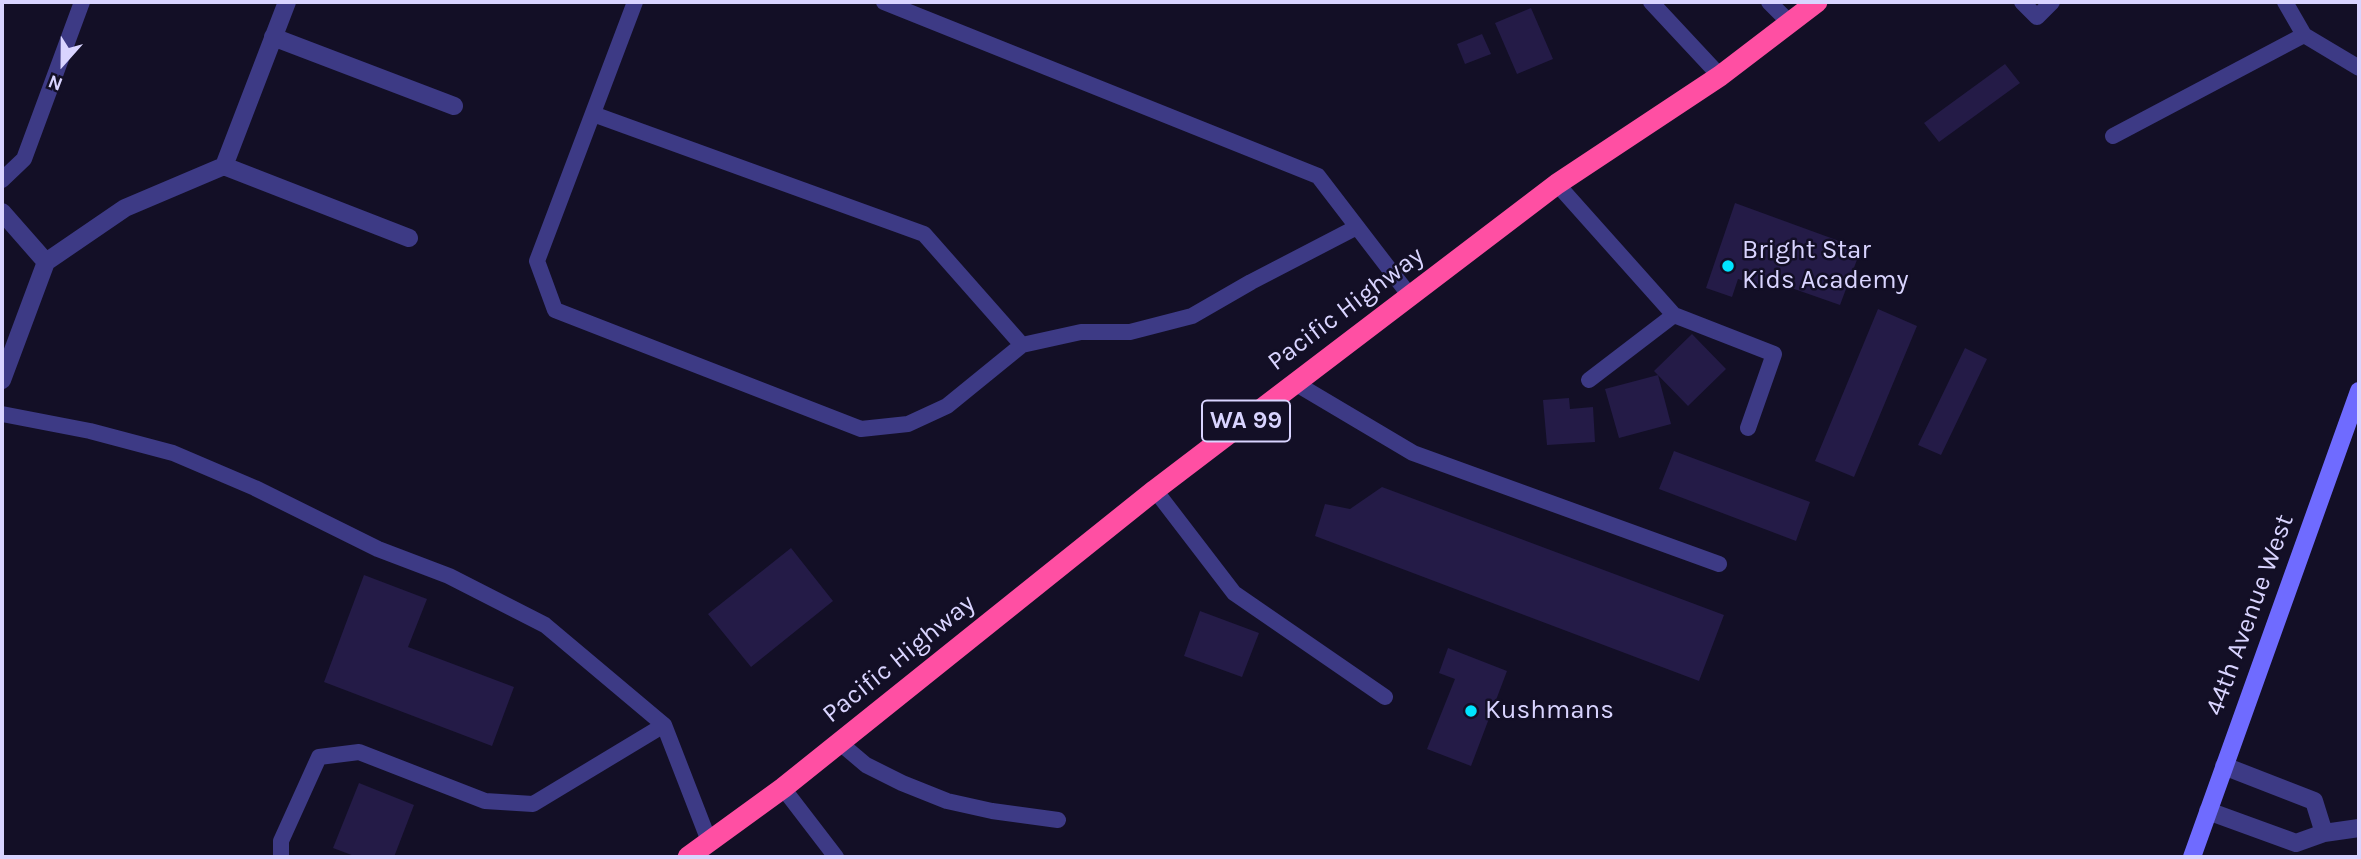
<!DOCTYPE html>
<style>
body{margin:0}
#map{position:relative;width:2361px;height:859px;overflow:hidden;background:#130f26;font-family:Karla,sans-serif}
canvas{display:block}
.frame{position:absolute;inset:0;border:4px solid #d9d4ff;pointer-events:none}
.north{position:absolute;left:28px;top:28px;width:70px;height:70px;-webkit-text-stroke:5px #130f26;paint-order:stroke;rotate:201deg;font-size:19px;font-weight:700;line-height:28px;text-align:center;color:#d9d4ff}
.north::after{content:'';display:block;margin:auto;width:24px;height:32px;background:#d9d4ff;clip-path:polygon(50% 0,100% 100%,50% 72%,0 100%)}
</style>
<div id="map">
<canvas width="2361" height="859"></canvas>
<div class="frame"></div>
<div class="north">N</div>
</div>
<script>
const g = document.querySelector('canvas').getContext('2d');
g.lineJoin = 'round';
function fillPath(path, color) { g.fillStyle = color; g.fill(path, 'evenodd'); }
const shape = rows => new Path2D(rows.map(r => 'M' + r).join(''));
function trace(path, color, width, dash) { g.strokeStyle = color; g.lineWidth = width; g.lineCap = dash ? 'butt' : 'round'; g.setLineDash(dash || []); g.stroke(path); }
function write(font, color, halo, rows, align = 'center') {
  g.font = font + ' Karla,sans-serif'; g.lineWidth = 5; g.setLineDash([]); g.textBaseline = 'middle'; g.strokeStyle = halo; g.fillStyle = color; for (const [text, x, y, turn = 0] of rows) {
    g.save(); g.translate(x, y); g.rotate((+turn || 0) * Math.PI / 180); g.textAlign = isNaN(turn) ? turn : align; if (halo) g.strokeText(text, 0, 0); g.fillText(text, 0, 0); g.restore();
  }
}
const building = shape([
 [1531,8,1553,59,1517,74,1495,23],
 [1482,34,1491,54,1465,64,1457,44],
 [2005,64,2020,83,1939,142,1924,123],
 [1735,203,1861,249,1840,305,1763,278,1760,286,1738,279,1732,297,1706,288],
 [1878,309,1917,326,1854,477,1815,461],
 [1692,334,1726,369,1688,406,1654,371],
 [1965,348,1987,359,1941,455,1918,445],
 [1658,375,1671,424,1619,438,1605,389],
 [1569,398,1570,409,1593,407,1595,442,1547,445,1543,400],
 [1674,451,1810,502,1796,541,1659,489],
 [1382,487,1724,615,1699,681,1315,536,1325,504,1350,509],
 [791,548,833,601,751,667,708,614],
 [364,575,427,599,408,647,514,687,492,746,324,682],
 [1200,611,1259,633,1242,677,1184,656],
 [1448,648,1507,671,1471,766,1427,749,1455,679,1439,673],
 [359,783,414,805,394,857,357,857,333,848]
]);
const lane = shape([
 [635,2,537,261,555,310,861,429,908,424,947,406,1022,345,1081,332,1130,332,1192,316,1251,282,1357,227],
 [884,2,1318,176,1410,296],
 [1651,2,1720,76],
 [1769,2,1790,23],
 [2022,2,2037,17,2052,2],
 [2285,2,2304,35,2359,68],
 [593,114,924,234,1022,345],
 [2113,136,2304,35],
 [2,180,24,159,82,2],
 [1557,184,1674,315,1589,380],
 [1674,315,1774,354,1748,428],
 [1295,383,1413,453,1719,564],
 [2,414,90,431,173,453,255,488,378,549,449,576,545,625,664,725,709,841],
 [1155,490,1234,593,1385,697],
 [840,743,866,765,902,783,947,801,992,811,1058,820],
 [783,788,836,857],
 [281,857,281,841,319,757,359,752,485,801,533,804,664,725]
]);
const street = shape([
 [273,37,454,106],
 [224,166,409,238],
 [2,212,46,262,2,380],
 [46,262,125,208,224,166,287,2],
 [2224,766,2314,801,2324,833],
 [2208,811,2296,843,2324,833,2359,828]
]);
const secondary = shape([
 [2192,857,2359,391]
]);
const highway = shape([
 [688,857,783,788,1155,490,1557,184,1720,76,1817,2]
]);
const markers = [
 [1728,266,7,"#00e5ff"],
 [1471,711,7,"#00e5ff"]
];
const shields = [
 [1246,421,88]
];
const shieldNames = [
 ["WA 99",1246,421]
];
const poiNames = [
 ["Bright Star",1742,251],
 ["Kids Academy",1742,281],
 ["Kushmans",1485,711]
];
const streetNames = [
 ["Pacific Highway",1346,309,-37],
 ["44th Avenue West",2250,615,-70],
 ["Pacific Highway",899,659,-39]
];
fillPath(building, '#241b47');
trace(lane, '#3d3a85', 16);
trace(street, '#3d3a85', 18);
trace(secondary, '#6f6bff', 18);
trace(highway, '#ff4fa3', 21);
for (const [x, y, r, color] of markers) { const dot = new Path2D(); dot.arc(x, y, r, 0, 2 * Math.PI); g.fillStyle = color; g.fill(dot); trace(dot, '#130f26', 2.5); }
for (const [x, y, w] of shields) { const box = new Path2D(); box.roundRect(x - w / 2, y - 20.5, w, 41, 5); g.fillStyle = '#130f26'; g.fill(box); trace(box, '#d9d4ff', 2); }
write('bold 24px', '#d9d4ff', null, shieldNames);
write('26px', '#d9d4ff', '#130f26', poiNames, 'left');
write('26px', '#d9d4ff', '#130f26', streetNames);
</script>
